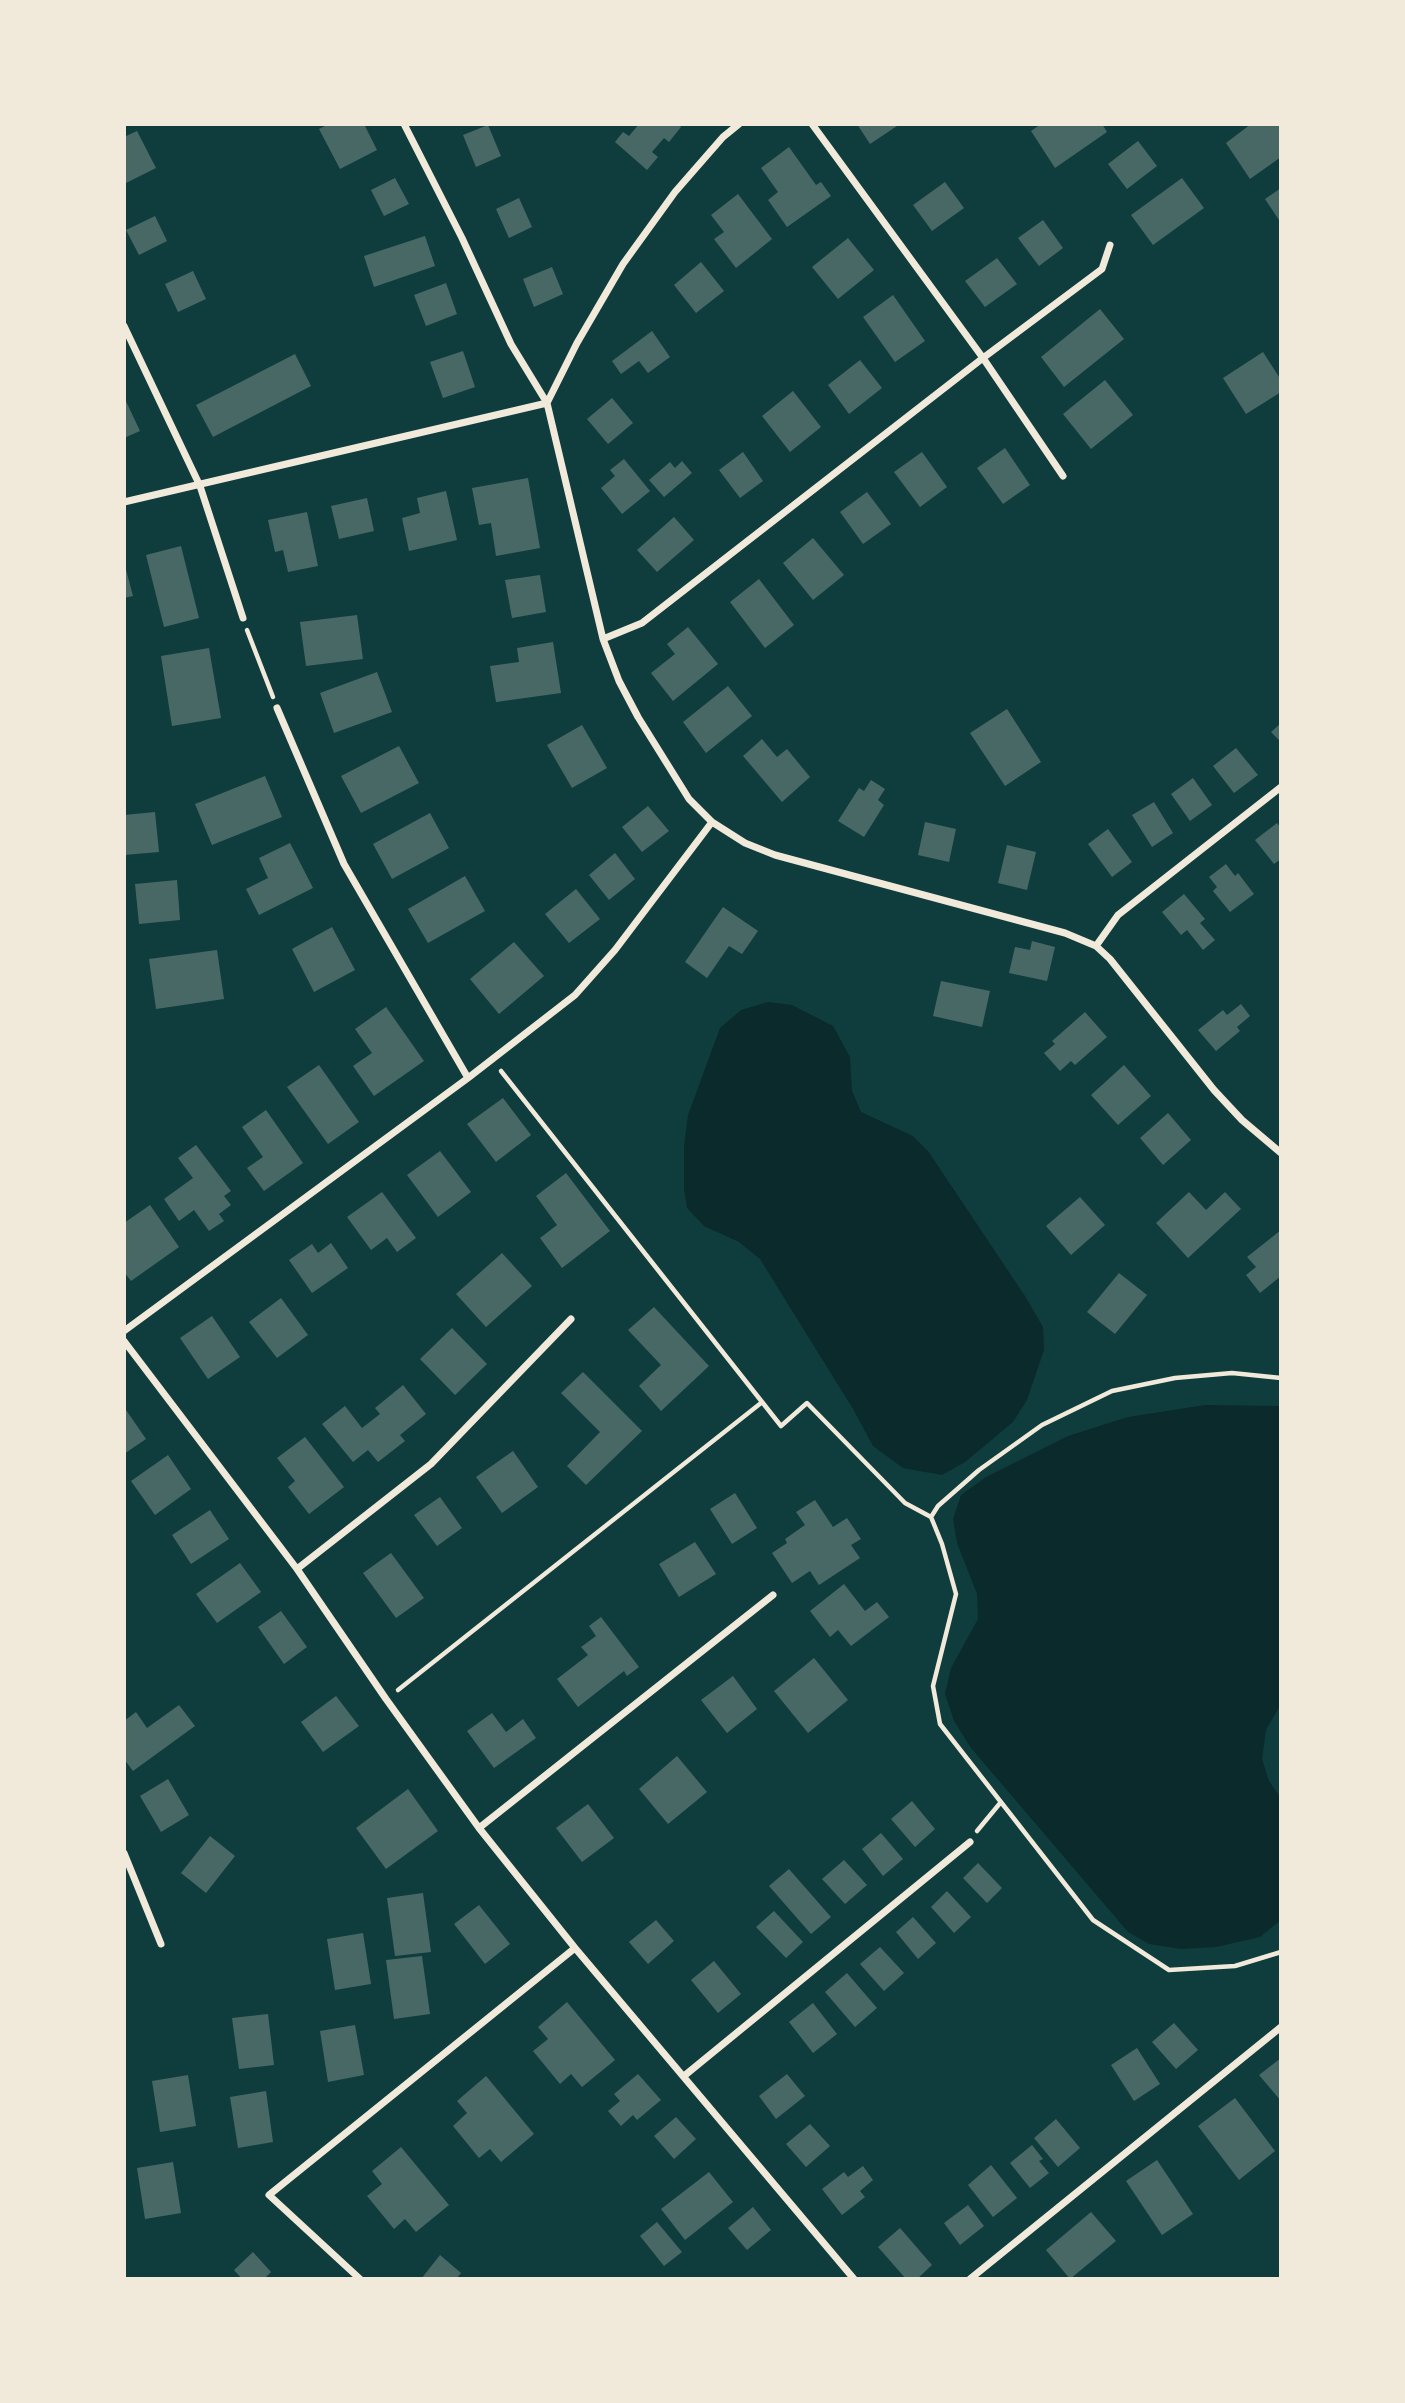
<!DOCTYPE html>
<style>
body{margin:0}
#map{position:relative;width:1405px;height:2403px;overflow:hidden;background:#0f3d3e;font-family:"Alegreya Sans",sans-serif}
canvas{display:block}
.frame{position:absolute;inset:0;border:126px solid #f1e9da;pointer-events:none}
</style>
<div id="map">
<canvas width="1405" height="2403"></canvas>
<div class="frame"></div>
</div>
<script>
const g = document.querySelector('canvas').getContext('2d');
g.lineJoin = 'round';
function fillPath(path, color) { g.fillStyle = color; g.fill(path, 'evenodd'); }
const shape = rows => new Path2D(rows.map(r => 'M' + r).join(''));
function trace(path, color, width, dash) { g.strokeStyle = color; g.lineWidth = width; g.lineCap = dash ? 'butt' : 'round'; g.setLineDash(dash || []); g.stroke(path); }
const water = shape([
 [768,1002,792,1005,833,1026,850,1057,852,1091,861,1112,913,1136,928,1151,1025,1296,1043,1327,1044,1350,1027,1400,1013,1422,965,1462,942,1475,903,1468,873,1446,853,1409,760,1259,739,1242,704,1226,687,1208,684,1190,684,1145,688,1115,720,1028,741,1010],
 [1205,1405,1281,1406,1281,1704,1266,1730,1262,1759,1269,1781,1281,1798,1281,1920,1260,1937,1216,1947,1181,1949,1149,1944,1128,1932,971,1748,954,1721,945,1694,951,1668,978,1619,977,1594,957,1543,953,1519,961,1495,986,1477,1068,1436,1128,1417]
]);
const building = shape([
 [329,124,364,124,377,150,340,169,319,129],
 [639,124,678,124,681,127,669,142,664,138,652,152,658,157,647,170,615,142,623,132,629,136],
 [857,124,900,124,870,144],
 [1041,124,1102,124,1107,132,1055,168,1031,131],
 [1251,124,1281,124,1281,157,1250,179,1226,143],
 [488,125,501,156,476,167,463,135],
 [137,131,156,168,126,183,124,137],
 [1138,141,1157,166,1127,189,1108,164],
 [789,147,816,185,821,182,831,196,787,227,768,200,778,192,761,168],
 [395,178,409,204,384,216,371,190],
 [1182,178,1204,208,1153,245,1131,215],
 [945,182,964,208,932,231,913,205],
 [1281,188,1281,223,1265,199],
 [738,194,772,239,736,268,714,239,724,232,711,215],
 [519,198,532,227,509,238,496,209],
 [155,216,167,241,139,255,126,230],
 [1043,220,1063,248,1039,266,1018,238],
 [425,236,435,266,374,287,364,256],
 [848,238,874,270,838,299,812,267],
 [997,258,1017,284,985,307,965,281],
 [701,262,724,291,696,313,674,285],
 [552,267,563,294,534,307,523,279],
 [193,271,206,299,178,312,165,284],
 [446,283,457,314,426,326,414,295],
 [893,295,925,341,895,362,863,317],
 [1100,309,1124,339,1064,387,1041,357],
 [652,331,670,357,648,373,639,361,621,374,612,361],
 [463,351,475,387,443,398,430,362],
 [1263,352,1281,380,1281,392,1246,414,1223,378],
 [295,354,311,386,213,437,196,405],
 [860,360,882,388,849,414,828,385],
 [1105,380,1133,415,1091,449,1063,414],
 [793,391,821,427,790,452,762,416],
 [124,397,140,431,124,438],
 [612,398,633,423,608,444,587,419],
 [1005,448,1030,485,1003,504,977,468],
 [743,452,763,481,740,498,719,470],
 [922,452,947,487,920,507,894,472],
 [624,459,650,491,622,514,601,488,615,476,610,470],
 [682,461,692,473,664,497,649,480,670,462,675,468],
 [528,478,540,548,496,556,491,523,479,525,472,488],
 [446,491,457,540,409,551,402,518,420,513,417,498],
 [867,492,891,524,863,544,840,512],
 [367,498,374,531,339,539,331,506],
 [307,512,318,566,288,572,283,550,275,552,268,520],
 [674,517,694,540,657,572,637,550],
 [813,538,844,575,813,600,783,563],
 [181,546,199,618,164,627,146,555],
 [124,562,133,596,124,598],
 [540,575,546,612,512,618,505,580],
 [759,579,794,625,765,648,730,602],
 [357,615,363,659,306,666,300,622],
 [688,627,718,664,673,701,651,673,675,654,667,644],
 [553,642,561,693,496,702,490,666,519,662,517,648],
 [209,648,221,718,172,726,161,656],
 [377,672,392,712,334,733,320,693],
 [728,686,752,716,706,753,683,722],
 [1007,709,1041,762,1005,786,970,733],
 [1281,723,1281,742,1271,732],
 [582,725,607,768,572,788,547,745],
 [762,739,777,757,787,749,810,777,782,802,743,756],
 [399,746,419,783,361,813,341,776],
 [1236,748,1258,775,1234,793,1213,766],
 [265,776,282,817,212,845,195,804],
 [1193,778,1212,805,1190,821,1171,794],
 [871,780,885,789,878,800,884,805,864,837,838,821,859,788,864,791],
 [1154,802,1173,833,1152,847,1132,815],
 [648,806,669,831,642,852,622,827],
 [155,812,159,852,124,855,124,815],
 [430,813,449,848,392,879,373,844],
 [925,822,956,829,949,862,918,855],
 [1277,823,1281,828,1281,859,1274,864,1255,840],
 [1108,829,1132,862,1112,877,1088,844],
 [290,843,313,888,259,915,246,889,268,878,259,858],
 [1007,845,1036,852,1027,890,998,883],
 [615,853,635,879,609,900,589,875],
 [1226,864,1235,876,1238,873,1254,894,1230,912,1213,891,1217,887,1209,877],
 [465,876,485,911,428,943,408,909],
 [177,880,180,920,139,924,135,884],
 [576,889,600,919,569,943,545,914],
 [1184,894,1205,919,1200,923,1215,940,1203,950,1187,930,1181,935,1162,912],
 [723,907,758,931,742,954,729,946,707,978,685,962],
 [332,927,355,970,314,992,292,949],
 [1032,941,1055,947,1047,981,1009,973,1015,947,1030,950],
 [514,942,544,976,499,1014,470,979],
 [217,950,224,999,156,1009,149,959],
 [941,981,990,991,982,1027,933,1016],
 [1241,1004,1250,1016,1237,1027,1240,1031,1216,1051,1198,1030,1223,1010,1227,1015],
 [386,1007,424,1061,374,1096,353,1066,372,1053,355,1029],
 [1085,1012,1107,1037,1075,1065,1071,1061,1060,1071,1044,1053,1055,1044,1052,1041],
 [319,1065,359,1122,328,1144,287,1087],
 [1124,1065,1151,1096,1118,1125,1091,1095],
 [503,1098,531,1135,496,1162,467,1124],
 [266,1110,303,1163,264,1191,247,1168,263,1157,242,1127],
 [1168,1113,1191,1140,1163,1165,1140,1138],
 [196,1145,231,1191,224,1196,231,1205,219,1214,224,1221,209,1231,194,1210,179,1221,164,1199,193,1178,178,1158],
 [440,1151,471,1192,438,1217,407,1175],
 [566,1173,610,1231,562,1268,540,1238,557,1225,536,1196],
 [382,1192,416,1238,397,1252,387,1238,371,1250,347,1217],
 [1189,1192,1206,1210,1225,1192,1241,1209,1188,1258,1156,1223],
 [1080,1197,1105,1225,1071,1255,1046,1226],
 [150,1205,179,1247,131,1281,124,1272,124,1223],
 [1281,1230,1281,1276,1260,1293,1246,1275,1256,1267,1247,1257],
 [331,1243,348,1268,312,1293,289,1260,312,1244,318,1253],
 [502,1253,532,1286,486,1327,456,1294],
 [1119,1273,1147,1295,1115,1334,1087,1312],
 [281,1298,308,1335,277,1358,249,1322],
 [654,1307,709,1366,661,1411,639,1386,661,1365,628,1330],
 [212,1316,240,1357,208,1379,180,1338],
 [452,1328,487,1364,455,1395,420,1359],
 [583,1372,642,1431,586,1485,567,1466,600,1432,561,1393],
 [403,1385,426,1414,400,1435,405,1441,378,1462,368,1450,353,1462,322,1424,345,1406,362,1428,380,1414,375,1408],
 [124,1407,146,1439,124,1454],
 [305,1437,344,1487,309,1514,288,1487,295,1481,277,1458],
 [513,1451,538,1487,502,1513,476,1477],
 [168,1455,191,1489,155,1515,131,1481],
 [735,1493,757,1528,732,1544,710,1509],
 [440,1497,462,1528,437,1546,414,1515],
 [815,1500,833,1527,847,1518,861,1539,851,1545,860,1558,819,1585,810,1571,792,1583,772,1553,787,1543,785,1539,805,1525,796,1512],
 [210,1510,229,1539,191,1564,172,1535],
 [695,1542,716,1574,679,1597,659,1564],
 [391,1553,424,1598,396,1618,363,1573],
 [240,1563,261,1592,217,1623,196,1594],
 [844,1584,865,1611,877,1602,889,1617,851,1646,838,1630,830,1637,810,1611],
 [281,1611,307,1647,284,1664,258,1627],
 [601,1617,639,1667,627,1676,624,1671,578,1707,557,1679,588,1655,581,1647,596,1636,589,1626],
 [814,1658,848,1700,808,1733,774,1691],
 [733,1676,757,1709,727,1733,701,1700],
 [336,1696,359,1726,323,1752,301,1722],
 [179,1705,195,1726,133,1771,124,1759,124,1721,136,1712,147,1728],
 [492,1713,506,1732,523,1719,536,1738,494,1768,467,1731],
 [677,1756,707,1792,668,1824,639,1789],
 [168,1779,189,1815,161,1832,140,1796],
 [408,1789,438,1831,386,1869,356,1828],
 [912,1801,935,1829,915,1847,891,1819],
 [588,1804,614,1838,582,1862,556,1828],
 [881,1833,903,1859,883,1876,862,1849],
 [210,1836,235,1856,206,1893,181,1873],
 [844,1860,867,1885,845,1904,822,1879],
 [978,1863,1002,1888,987,1903,963,1878],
 [789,1869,831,1917,811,1934,769,1886],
 [947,1891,971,1917,954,1933,931,1907],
 [423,1893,431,1952,395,1956,387,1898],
 [479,1905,510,1944,485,1964,454,1924],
 [774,1911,803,1942,786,1958,756,1927],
 [913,1917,936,1943,918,1959,896,1932],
 [656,1920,674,1941,648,1964,629,1942],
 [363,1933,371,1984,335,1990,327,1939],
 [880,1947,904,1973,884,1991,860,1964],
 [422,1956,430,2014,394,2019,386,1960],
 [714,1961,741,1994,718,2013,691,1980],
 [847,1973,877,2008,855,2027,825,1992],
 [567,2002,615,2060,582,2087,571,2074,560,2084,533,2051,548,2039,538,2027],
 [813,2003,837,2034,813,2053,789,2022],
 [268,2014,274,2065,239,2069,232,2018],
 [1174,2023,1198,2050,1176,2069,1152,2042],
 [355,2025,364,2075,328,2082,320,2031],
 [1137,2048,1160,2084,1134,2101,1111,2065],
 [1281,2058,1281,2101,1259,2075],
 [638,2074,661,2100,637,2120,633,2115,621,2126,608,2111,620,2101,614,2094],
 [787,2074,805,2096,776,2119,759,2096],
 [188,2075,196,2126,160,2132,152,2081],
 [486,2076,534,2134,501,2162,490,2149,479,2158,453,2126,467,2113,457,2101],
 [266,2091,273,2142,238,2148,230,2097],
 [1235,2098,1275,2151,1239,2180,1198,2126],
 [676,2117,696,2139,674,2159,654,2136],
 [1056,2119,1080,2148,1058,2167,1034,2138],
 [810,2124,830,2146,806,2167,786,2144],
 [1032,2145,1043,2159,1039,2161,1049,2173,1030,2188,1010,2163],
 [401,2147,449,2205,416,2232,405,2219,394,2229,367,2196,382,2184,372,2171],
 [1157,2160,1193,2214,1162,2235,1126,2181],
 [173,2162,181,2213,145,2219,137,2168],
 [991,2165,1017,2198,993,2217,968,2185],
 [863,2166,873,2180,860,2191,865,2197,842,2215,822,2189,844,2172,848,2177],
 [709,2172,733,2202,685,2240,661,2209],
 [968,2205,984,2226,960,2245,944,2223],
 [753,2207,771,2230,747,2250,728,2228],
 [1091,2212,1116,2241,1070,2279,1046,2250],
 [657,2222,682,2252,664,2266,640,2236],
 [900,2228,932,2265,917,2279,906,2279,878,2247],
 [253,2252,271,2272,264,2279,242,2279,234,2270],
 [440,2255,461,2273,456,2279,421,2279]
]);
const path = shape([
 [247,630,273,697],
 [501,1071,781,1426,807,1403,905,1503,931,1517],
 [1281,1378,1232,1373,1175,1378,1112,1391,1042,1425,979,1470,938,1506,931,1517,942,1544,956,1594,933,1686,940,1724,1093,1920,1169,1970,1235,1966,1281,1952],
 [398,1690,761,1403],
 [977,1831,1001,1802]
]);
const minor = shape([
 [404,124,462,238,511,344,547,403,603,639,619,681,638,717,689,799,712,822,745,843,775,855,1065,933,1096,946,1110,959,1214,1090,1242,1120,1281,1153],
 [812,124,983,358,1063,476],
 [124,326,200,486,243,618],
 [547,403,577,343,623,264,675,192,723,137,739,124],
 [124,502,547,403],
 [603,639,642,623,983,358,1102,269,1110,245],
 [277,708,344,864,468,1078],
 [1096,946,1118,915,1281,787],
 [124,1331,468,1078,575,995,615,950,712,822],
 [124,1341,297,1569,386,1699,479,1828,575,1948,854,2279],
 [297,1569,431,1464,571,1319],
 [479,1828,773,1595],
 [124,1853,161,1944],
 [684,2076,970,1842],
 [360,2279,269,2195,575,1948],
 [970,2279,1281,2027]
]);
fillPath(water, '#0a2a2b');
fillPath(building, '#486865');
trace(path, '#f1e9da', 4.5);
trace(minor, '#f1e9da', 7);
</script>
